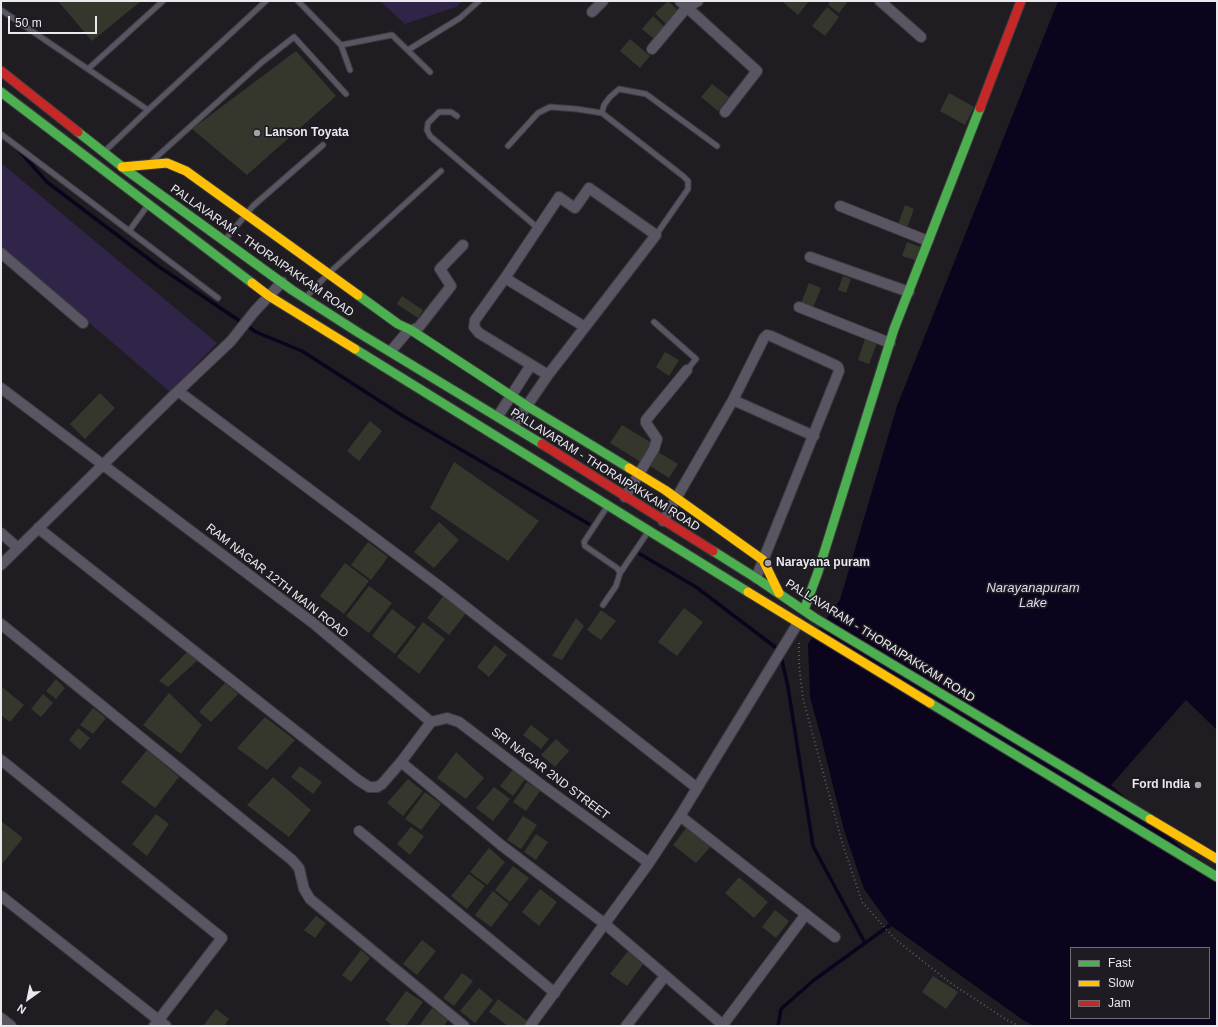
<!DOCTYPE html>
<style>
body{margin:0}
#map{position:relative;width:1218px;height:1027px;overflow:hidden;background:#1f1d21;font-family:Helvetica,sans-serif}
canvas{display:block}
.frame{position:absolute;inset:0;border:2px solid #eae9ee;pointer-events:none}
.legend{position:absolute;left:1070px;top:947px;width:140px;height:72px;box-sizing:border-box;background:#1e1c22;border:1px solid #706e74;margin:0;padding:5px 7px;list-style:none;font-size:12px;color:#eae9ee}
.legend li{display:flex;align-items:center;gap:8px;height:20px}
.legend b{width:20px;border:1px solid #706e74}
.north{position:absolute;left:8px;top:979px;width:40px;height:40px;-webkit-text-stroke:3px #1e1c22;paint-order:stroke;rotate:213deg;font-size:11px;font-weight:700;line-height:16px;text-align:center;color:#eae9ee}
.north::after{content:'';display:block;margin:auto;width:14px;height:18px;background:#eae9ee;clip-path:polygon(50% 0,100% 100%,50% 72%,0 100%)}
.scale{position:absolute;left:8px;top:16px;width:89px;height:18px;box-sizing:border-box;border:2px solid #eae9ee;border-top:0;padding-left:5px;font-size:12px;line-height:14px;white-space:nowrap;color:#eae9ee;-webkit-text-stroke:3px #1e1c22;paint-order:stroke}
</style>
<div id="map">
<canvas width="1218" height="1027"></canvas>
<div class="frame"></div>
<ul class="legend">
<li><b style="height:5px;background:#4caf50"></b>Fast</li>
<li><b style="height:5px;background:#ffc107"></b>Slow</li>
<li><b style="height:5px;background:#c62828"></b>Jam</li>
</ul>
<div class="north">N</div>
<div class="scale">50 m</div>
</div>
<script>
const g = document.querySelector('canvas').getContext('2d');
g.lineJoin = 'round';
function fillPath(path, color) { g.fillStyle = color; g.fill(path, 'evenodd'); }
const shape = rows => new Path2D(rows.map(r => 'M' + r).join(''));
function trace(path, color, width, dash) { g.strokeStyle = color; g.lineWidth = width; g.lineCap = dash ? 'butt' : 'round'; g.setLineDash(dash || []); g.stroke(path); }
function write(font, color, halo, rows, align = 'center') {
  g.font = font + ' Helvetica,sans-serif'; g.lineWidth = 3.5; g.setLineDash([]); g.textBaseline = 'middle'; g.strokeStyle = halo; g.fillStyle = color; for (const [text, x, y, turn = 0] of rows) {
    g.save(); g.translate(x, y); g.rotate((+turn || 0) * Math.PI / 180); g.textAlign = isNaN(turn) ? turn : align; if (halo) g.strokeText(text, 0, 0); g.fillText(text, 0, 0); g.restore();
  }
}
const green = shape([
 [380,1,462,1,456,7,405,24],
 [1,163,217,343,170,392,1,247]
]);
const water = shape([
 [1058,1,1217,1,1217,730,1186,700,1111,785,1217,879,1217,1026,1034,1026,1023,1020,890,925,864,889,844,830,821,737,810,697,808,644,840,600,897,406],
 [1071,948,1209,948,1209,1018,1071,1018]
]);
const stream = shape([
 [16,147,47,182,158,266,256,332,302,351,403,416,589,524],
 [640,554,696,587,779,650],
 [781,656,788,687,813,846,865,943],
 [778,1026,781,1009,814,980,890,925]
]);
const building = shape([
 [58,1,141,1,92,41],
 [668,1,681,13,668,26,655,13],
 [784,1,809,1,798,15,783,2],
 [830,1,848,1,839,13,828,5],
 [827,7,839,17,825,36,812,26],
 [653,16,665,27,654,39,642,29],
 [630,39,650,56,640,68,620,51],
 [296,51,336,96,247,175,192,129],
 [712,84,729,97,718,111,701,97],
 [949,93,974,107,965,125,940,111],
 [905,205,914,209,906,230,897,227],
 [907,242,923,248,918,261,902,256],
 [843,276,851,279,846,293,838,290],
 [809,283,821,288,813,308,801,303],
 [402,296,423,310,418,318,397,304],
 [865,339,877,343,869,364,858,360],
 [665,352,679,360,669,376,656,367],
 [100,393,115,408,85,439,70,424],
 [370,421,382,431,359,461,347,451],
 [622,425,652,443,641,462,610,443],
 [655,450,678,464,669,478,647,464],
 [454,462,539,521,508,561,430,508],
 [439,522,459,540,434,568,414,552],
 [368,542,388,557,371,580,351,565],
 [345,563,369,581,344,614,320,596],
 [369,586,392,603,369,633,346,616],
 [444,595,467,612,449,635,427,618],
 [684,608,703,622,677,656,658,642],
 [392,609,416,627,395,654,372,636],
 [601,610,616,621,601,640,587,630],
 [576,618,584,626,562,660,552,656],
 [423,622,445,639,419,674,397,657],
 [495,645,507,655,489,677,477,667],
 [188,651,197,661,168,687,159,681],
 [56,679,65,688,56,699,46,691],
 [225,683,238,694,211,722,199,712],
 [2,687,24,705,10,722,1,715],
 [169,693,202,725,181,754,143,725],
 [43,694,53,703,41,717,31,709],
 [93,708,106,718,93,734,80,725],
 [265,717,295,740,267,770,237,748],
 [531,725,549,739,541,749,523,735],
 [78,728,90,738,80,750,69,740],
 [556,739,569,751,555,767,541,755],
 [147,750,179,777,155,808,121,782],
 [456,752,484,778,466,799,437,778],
 [300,766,322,782,313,794,291,777],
 [514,768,526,778,513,796,500,786],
 [273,777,311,810,289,837,247,805],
 [408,779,423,791,403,816,387,803],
 [527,782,540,791,526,811,513,802],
 [494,787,510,799,493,821,476,808],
 [425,792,441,804,421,830,405,819],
 [156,814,169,824,147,856,132,844],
 [523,816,537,825,521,849,507,840],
 [1,821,23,838,1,865],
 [411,827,424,836,410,855,397,844],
 [687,827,711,846,696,863,673,845],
 [536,834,548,842,536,860,524,852],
 [489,848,505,862,487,885,470,872],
 [513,866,529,878,510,902,495,890],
 [469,874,485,886,467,909,451,896],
 [739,877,768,902,754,918,725,893],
 [540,889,557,902,539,926,522,912],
 [493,891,509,904,491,927,475,915],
 [775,910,789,921,776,938,762,927],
 [316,916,326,923,315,938,304,930],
 [422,940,436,951,417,975,403,964],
 [361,950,370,958,351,982,342,975],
 [628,951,644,963,627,986,610,974],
 [462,973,473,981,454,1006,443,998],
 [933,976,958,992,946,1009,922,992],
 [479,988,493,1000,475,1023,460,1011],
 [406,991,423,1002,406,1026,393,1026,385,1020],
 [498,999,530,1023,528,1026,508,1026,489,1012],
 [432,1008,448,1020,444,1026,419,1026],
 [216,1009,229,1019,224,1026,203,1026]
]);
const path = shape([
 [799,643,799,665,803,699,842,842,862,902,895,939,949,982,1007,1020,1019,1026]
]);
const lane = shape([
 [298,1,341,45],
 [1,10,148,110,266,1],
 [408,50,460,18,479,1],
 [88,69,163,1],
 [350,70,341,45,392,35,430,72],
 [457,116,451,112,439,112,428,123,427,130,430,136,539,229],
 [1,134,218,298],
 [508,146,538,113,550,107,577,109,602,113],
 [105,151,148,110],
 [152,161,261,63,294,37,346,94],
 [129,231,148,205],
 [656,235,688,189,688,181,683,176,602,113,604,105,610,97,619,89,646,94,717,146],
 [225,240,253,206,323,145],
 [306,297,328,274,441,171],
 [654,322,696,359,687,370],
 [620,573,648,532],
 [603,605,616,586,620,573,617,568,585,546,584,542,607,507]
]);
const street = shape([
 [680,1,757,71,725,112],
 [880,1,921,37],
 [592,12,603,1],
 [652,49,687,7,698,1],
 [840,206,928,241],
 [1,253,83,323],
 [810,257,909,292],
 [505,278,585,327],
 [799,307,890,343],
 [391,351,407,332,419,327,451,286,440,269,463,245],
 [1,388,313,623,431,722],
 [178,391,439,586,697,788],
 [733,400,814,436],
 [498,416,531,365],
 [513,426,548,375,656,235,589,188,575,208,559,197,505,278,475,320,474,327,479,333,548,375],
 [625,497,654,449,657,439,646,423,646,420,687,370],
 [663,521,733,400,764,338,767,335,771,336,835,365,838,367,839,371,756,578],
 [38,528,358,780,369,787,377,787,382,784,401,762,431,722],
 [1,533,18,548],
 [1,565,175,394,231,341,254,312,282,282],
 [1,624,292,860,299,868,304,889,310,899,464,1026],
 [431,722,447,718,459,722,539,783,649,863],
 [1,760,222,938,154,1026],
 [401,762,501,845,605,924,723,1025],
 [680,816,835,937],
 [359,831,555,993],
 [1,896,166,1026],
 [1,1018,11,1026],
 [530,1026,649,863,680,816,798,623],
 [626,1026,665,976],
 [722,1026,806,914]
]);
const fast = shape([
 [1,92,252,283],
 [78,132,125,169,292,290,359,333,542,444],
 [358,295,398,324,411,330,527,406,629,468],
 [355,349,748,592],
 [713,551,756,578,815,618,1150,819],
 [804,610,818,572,894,329,980,108],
 [930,703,1217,877]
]);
const slow = shape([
 [122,167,167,163,186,171,358,295],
 [252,283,269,296,355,349],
 [629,468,665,490,763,560,779,593],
 [748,592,930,703],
 [1150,819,1217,859]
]);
const jam = shape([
 [1,71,78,132],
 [980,108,1021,1],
 [542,444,713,551]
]);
const markers = [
 [257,133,4,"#a3a2a6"],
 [768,563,4,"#a3a2a6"],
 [1198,785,4,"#a3a2a6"]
];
const poiNames = [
 ["Lanson Toyata",265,133],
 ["Narayana puram",776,563],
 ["Ford India",1190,785,"right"]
];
const streetNames = [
 ["PALLAVARAM - THORAIPAKKAM ROAD",262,251,35],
 ["PALLAVARAM - THORAIPAKKAM ROAD",605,470,32],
 ["RAM NAGAR 12TH MAIN ROAD",277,581,38],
 ["PALLAVARAM - THORAIPAKKAM ROAD",880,641,32],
 ["SRI NAGAR 2ND STREET",550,774,37]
];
const waterNames = [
 ["Narayanapuram",1033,588],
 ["Lake",1033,603]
];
fillPath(green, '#302548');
fillPath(water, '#0c031d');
trace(stream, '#0c031d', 3.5);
fillPath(building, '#35372d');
trace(lane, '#3b3a3d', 7);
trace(street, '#3b3a3d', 12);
trace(fast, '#3b3a3d', 11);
trace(slow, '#3b3a3d', 11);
trace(jam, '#3b3a3d', 11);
trace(path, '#5a5862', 2, [1, 3]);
trace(lane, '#595563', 5);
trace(street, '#595563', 10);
trace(fast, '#4caf50', 9);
trace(slow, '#ffc107', 9);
trace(jam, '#c62828', 9);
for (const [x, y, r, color] of markers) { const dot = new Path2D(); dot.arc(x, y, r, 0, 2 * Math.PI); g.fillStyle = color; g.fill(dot); trace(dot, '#1e1c22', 1.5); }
write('bold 12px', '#eae9ee', '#1e1c22', poiNames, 'left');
write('12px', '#eae9ee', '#1e1c22', streetNames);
write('italic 13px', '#dfdaef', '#1e1c22', waterNames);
</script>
